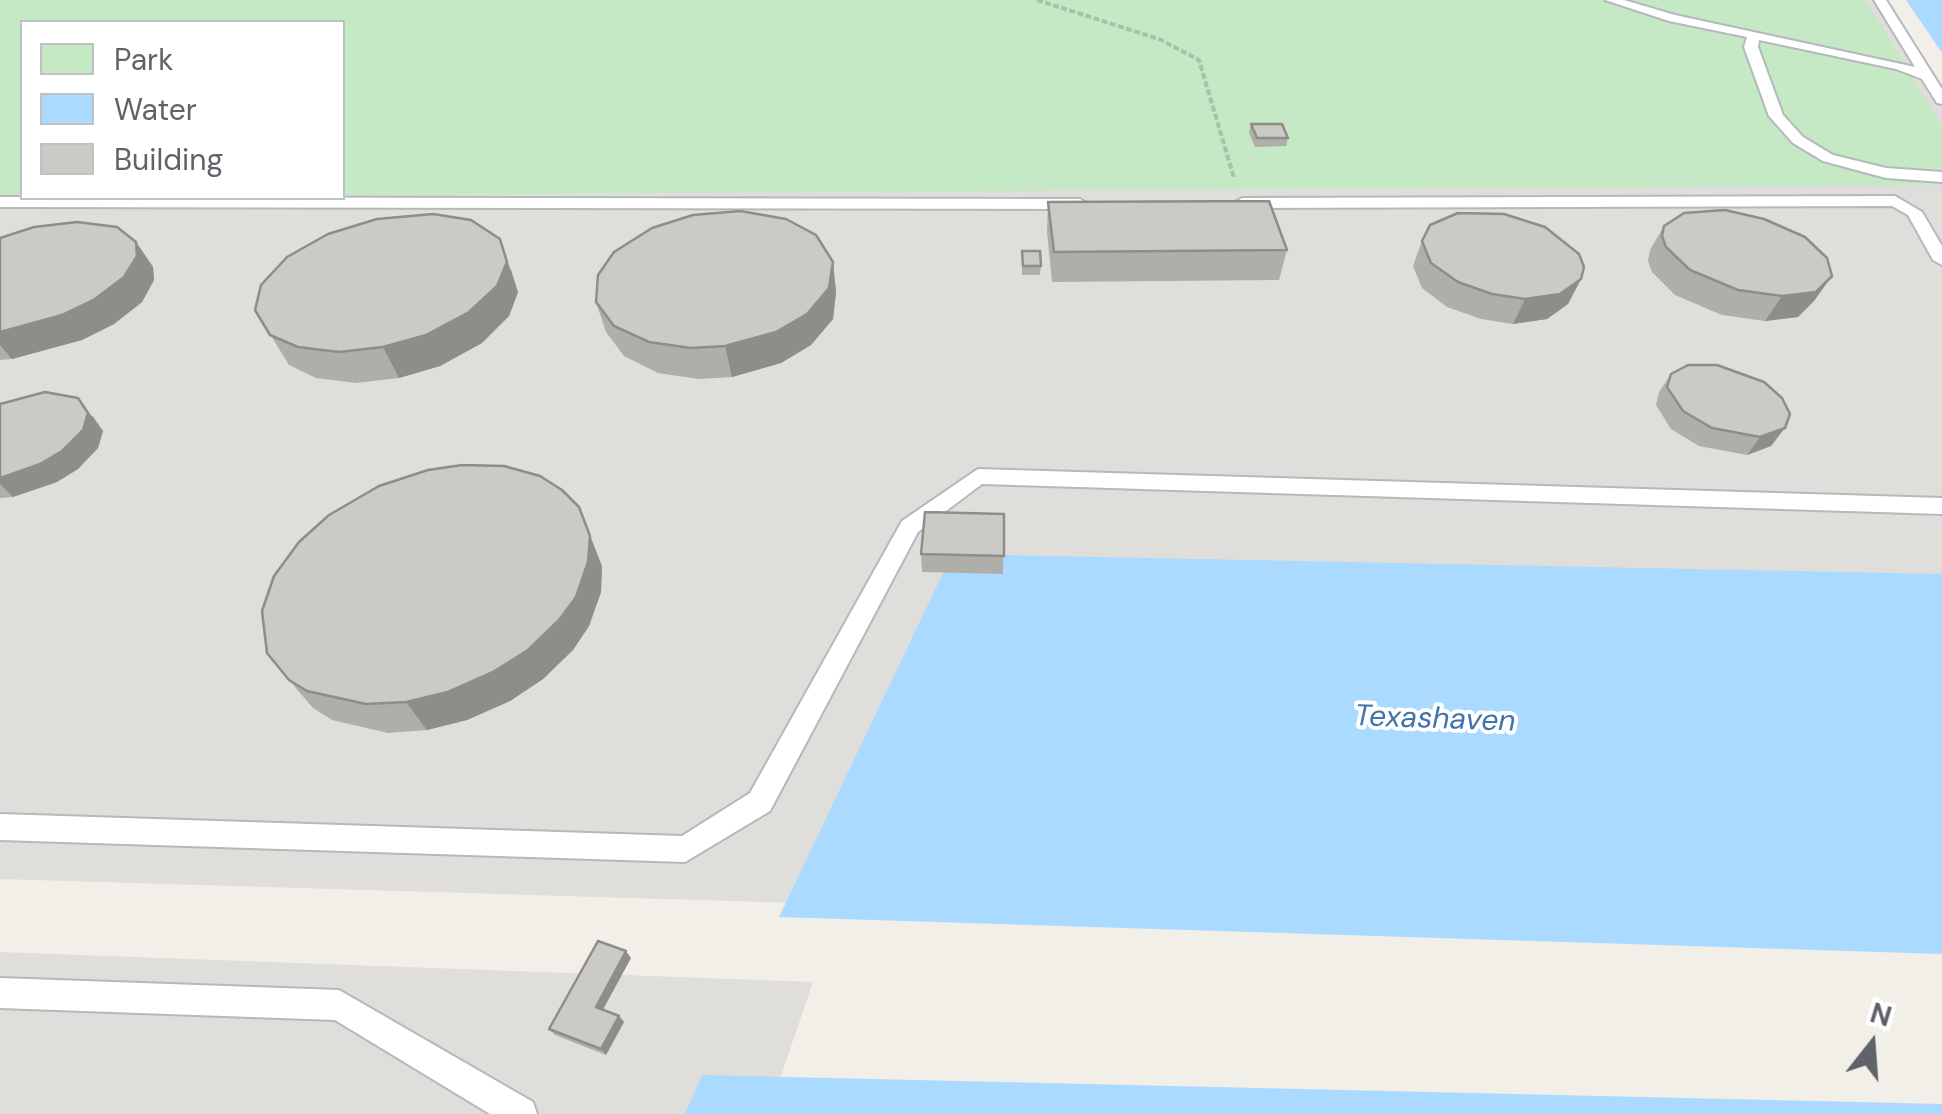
<!DOCTYPE html>
<style>
body{margin:0}
#map{position:relative;width:1942px;height:1114px;overflow:hidden;background:#f1efe8;font-family:"DM Sans",sans-serif}
canvas{display:block}
.legend{position:absolute;left:20px;top:20px;width:325px;height:180px;box-sizing:border-box;background:#fff;border:2px solid #bfc1c3;margin:0;padding:12px 18px;list-style:none;font-size:30px;color:#5f6368}
.legend li{display:flex;align-items:center;gap:20px;height:50px}
.legend b{width:50px;border:2px solid #bfc1c3}
.north{position:absolute;left:1822px;top:994px;width:100px;height:100px;-webkit-text-stroke:8px #fff;paint-order:stroke;rotate:17deg;font-size:28px;font-weight:700;line-height:40px;text-align:center;color:#5f6368}
.north::after{content:'';display:block;margin:auto;width:35px;height:45px;background:#5f6368;clip-path:polygon(50% 0,100% 100%,50% 72%,0 100%)}
</style>
<div id="map">
<canvas width="1942" height="1114"></canvas>
<ul class="legend">
<li><b style="height:28px;background:#c5e8c5"></b>Park</li>
<li><b style="height:28px;background:#aadaff"></b>Water</li>
<li><b style="height:28px;background:#cccac5"></b>Building</li>
</ul>
<div class="north">N</div>
</div>
<script>
const g = document.querySelector('canvas').getContext('2d');
g.lineJoin = 'round';
function fillPath(path, color) { g.fillStyle = color; g.fill(path, 'evenodd'); }
const shape = rows => new Path2D(rows.map(r => 'M' + r).join(''));
function trace(path, color, width, dash) { g.strokeStyle = color; g.lineWidth = width; g.lineCap = dash ? 'butt' : 'round'; g.setLineDash(dash || []); g.stroke(path); }
function write(font, color, halo, rows, align = 'center') {
  g.font = font + ' "DM Sans",sans-serif'; g.lineWidth = 8; g.setLineDash([]); g.textBaseline = 'middle'; g.strokeStyle = halo; g.fillStyle = color; for (const [text, x, y, turn = 0] of rows) {
    g.save(); g.translate(x, y); g.rotate((+turn || 0) * Math.PI / 180); g.textAlign = isNaN(turn) ? turn : align; if (halo) g.strokeText(text, 0, 0); g.fillText(text, 0, 0); g.restore();
  }
}
const industrial = shape([
 [0,0,1871,0,1942,86,1942,587,798,903,0,879],
 [22,22,342,22,342,198,22,198],
 [0,952,813,982,768,1114,0,1114]
]);
const green = shape([
 [0,0,1866,0,1942,125,1942,185,343,195,342,22,22,22,22,197,0,197]
]);
const water = shape([
 [1906,0,1942,0,1942,53],
 [952,554,1942,574,1942,954,779,917],
 [702,1075,1942,1104,1942,1114,685,1114]
]);
const path = shape([
 [1037,0,1159,39,1199,60,1234,178]
]);
const service = shape([
 [1605,0,1624,0,1675,15,1915,67,1874,0,1886,0,1942,89,1942,104,1937,103,1922,79,1896,69,1759,40,1758,47,1783,115,1803,137,1833,155,1886,168,1942,172,1942,182,1886,178,1823,161,1793,143,1769,116,1744,47,1747,37,1669,21,1605,0],
 [1895,196,1922,212,1942,246,1942,265,1933,260,1908,215,1892,206,1242,208,1234,203,1242,198,1895,196],
 [0,197,1080,199,1088,204,1080,209,0,207,0,197],
 [978,469,1942,498,1942,514,982,484,918,532,770,811,685,862,0,840,0,814,682,836,750,793,902,521,978,469],
 [0,978,339,990,533,1102,537,1114,490,1114,335,1020,0,1008,0,978]
]);
const wall = shape([
 [1251,124,1288,138,1286,146,1255,147,1249,133],
 [1048,202,1287,250,1279,280,1052,282,1047,232],
 [1664,226,1814,301,1798,317,1765,321,1722,315,1675,295,1652,272,1648,261,1650,250],
 [0,238,136,242,153,267,154,280,142,302,114,324,82,340,12,359,0,360],
 [1422,241,1581,279,1568,304,1547,319,1513,324,1481,319,1447,307,1422,288,1413,266],
 [1022,251,1041,266,1040,275,1022,275],
 [833,262,836,292,833,319,811,345,781,363,732,377,699,379,658,373,624,356,606,332,596,302],
 [511,269,518,292,509,316,482,343,440,366,399,378,356,383,316,378,289,365,255,310],
 [1688,365,1771,446,1747,455,1699,446,1671,429,1656,405,1659,392,1671,374],
 [0,404,93,416,103,431,98,448,78,469,57,482,13,497,0,498],
 [1004,514,1003,574,922,572,921,554],
 [602,566,601,592,589,626,573,650,543,679,510,701,467,720,427,730,388,733,332,720,313,708,289,680],
 [631,958,603,1009,619,1016,624,1022,606,1055,555,1035,549,1029]
]);
const shadedWall = shape([
 [500,239,518,292,509,316,482,343,440,366,399,378,383,347],
 [136,242,153,267,154,280,142,302,114,324,82,340,12,359,0,345,0,332],
 [833,262,836,292,833,319,811,345,781,363,732,377,725,346],
 [1832,276,1814,301,1798,317,1765,321,1782,296],
 [1581,279,1568,304,1547,319,1513,324,1525,299],
 [78,398,103,431,98,448,78,469,57,482,13,497,0,484,0,478],
 [1785,428,1771,446,1747,455,1760,437],
 [579,507,602,566,601,592,589,626,573,650,543,679,510,701,467,720,427,730,406,702],
 [626,951,631,958,601,1013,596,1007],
 [619,1016,624,1022,606,1055,601,1049]
]);
const building = shape([
 [1251,124,1282,124,1288,138,1257,138,1251,124],
 [1269,201,1287,250,1054,252,1048,202,1269,201],
 [1725,210,1764,219,1805,237,1827,258,1832,276,1816,292,1782,296,1738,290,1690,270,1666,247,1662,236,1664,226,1684,213,1725,210],
 [740,211,786,219,816,235,833,262,829,288,807,314,776,332,725,346,691,348,649,342,614,326,596,302,598,275,614,252,652,228,693,215,740,211],
 [1458,213,1504,214,1545,227,1579,254,1584,267,1581,279,1560,294,1525,299,1492,294,1458,282,1431,263,1422,241,1430,225,1458,213],
 [433,214,471,220,500,239,507,262,497,286,469,312,426,335,383,347,339,352,298,347,270,335,255,310,261,285,287,257,328,234,377,219,433,214],
 [77,222,117,227,136,242,137,256,124,277,95,299,62,315,0,332,0,238,34,227,77,222],
 [1022,251,1040,251,1041,266,1023,266,1022,251],
 [1688,365,1717,365,1764,382,1782,398,1790,414,1785,428,1760,437,1712,428,1683,411,1667,387,1671,374,1688,365],
 [45,392,78,398,88,413,83,430,62,451,40,464,0,478,0,404,45,392],
 [462,465,504,466,540,476,562,490,579,507,590,536,588,562,576,597,559,620,528,650,493,672,448,692,406,702,366,704,307,691,289,680,267,653,262,611,274,576,299,542,329,515,379,486,428,470,462,465],
 [925,512,1004,514,1004,556,921,554,925,512],
 [598,941,626,951,596,1007,619,1016,601,1049,549,1029,598,941]
]);
const waterNames = [
 ["Texashaven",1435,720,2]
];
fillPath(industrial, '#e0deda');
fillPath(green, '#c5e8c5');
fillPath(water, '#aadaff');
trace(service, '#b5b8bc', 4);
trace(path, '#9cc7a9', 4, [6, 2.5]);
fillPath(service, '#fff');
fillPath(wall, '#afaea9');
fillPath(shadedWall, '#8f8d8a');
fillPath(building, '#cccac5');
trace(building, '#8f8d8a', 2.5);
write('italic 30px', '#4174aa', '#fff', waterNames);
</script>
